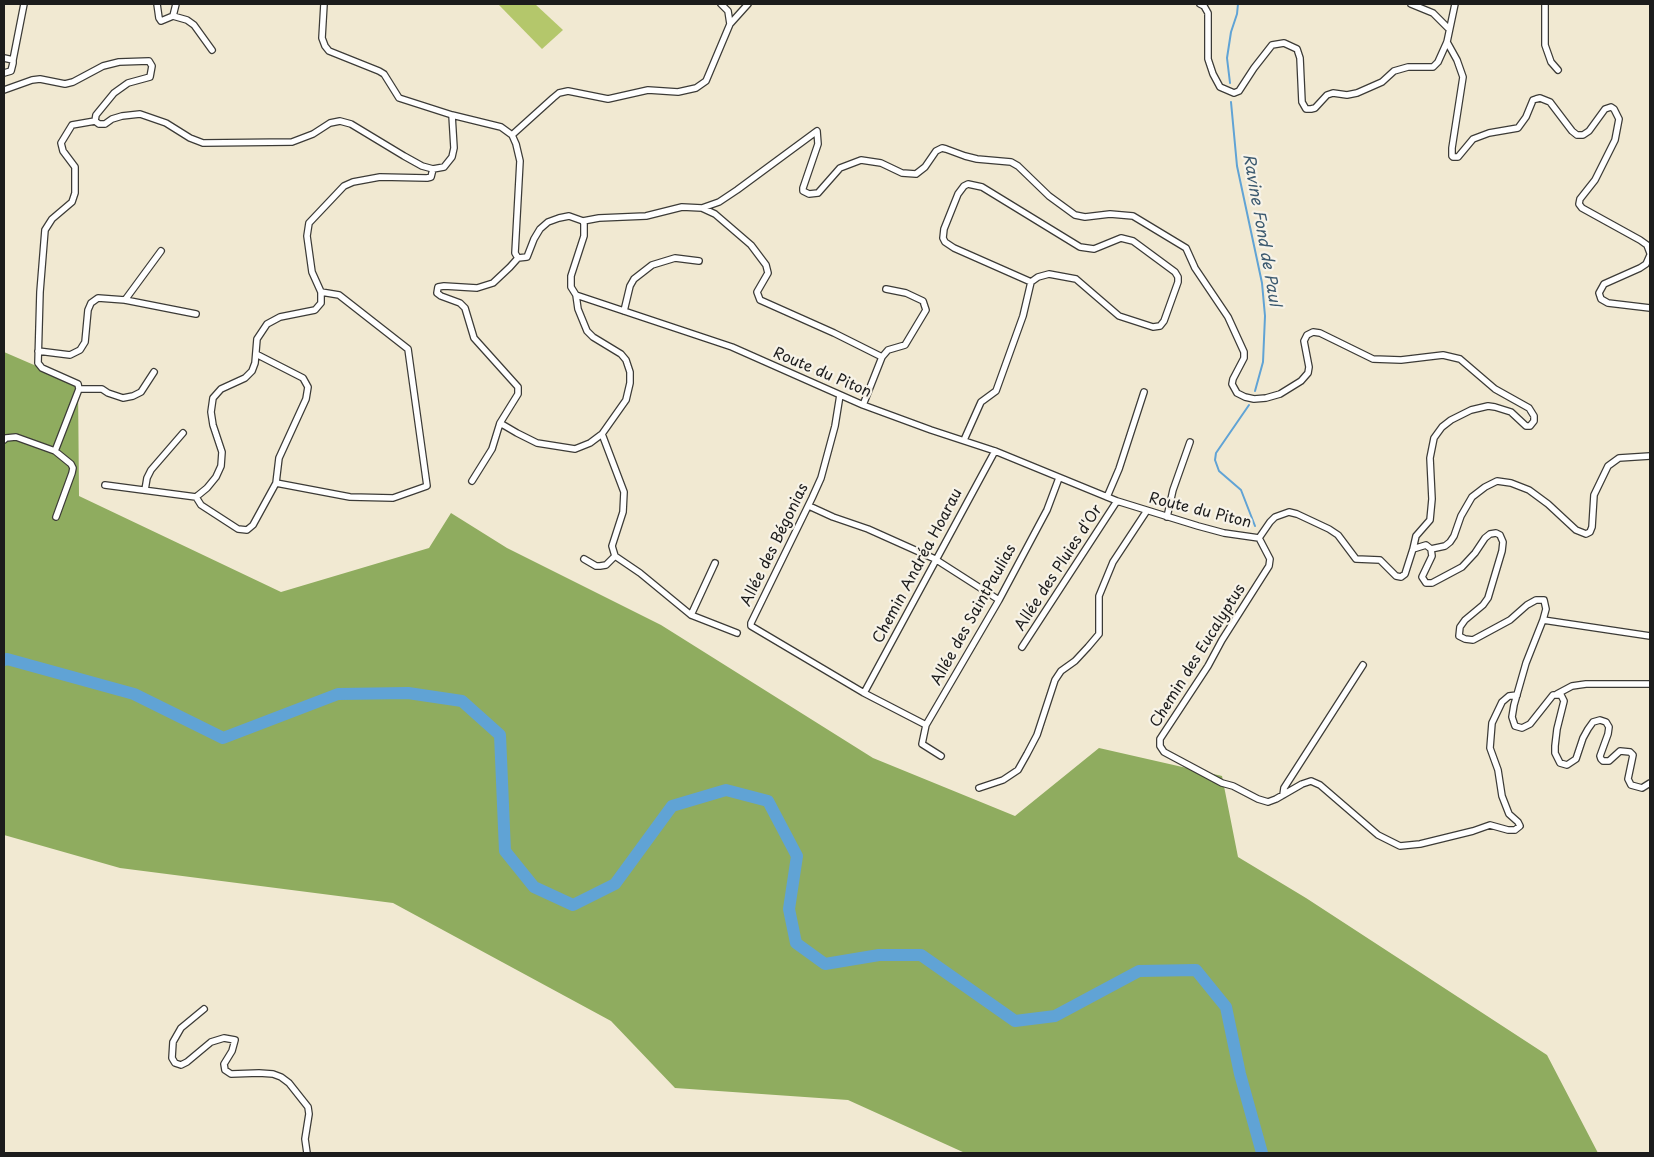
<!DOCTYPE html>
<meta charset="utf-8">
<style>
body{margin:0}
#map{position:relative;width:1654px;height:1157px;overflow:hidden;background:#f1e9d2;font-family:"Playpen Sans",sans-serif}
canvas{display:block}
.frame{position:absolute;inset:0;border:5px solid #1c1c1c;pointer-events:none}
</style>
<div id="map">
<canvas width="1654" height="1157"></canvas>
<div class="frame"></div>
</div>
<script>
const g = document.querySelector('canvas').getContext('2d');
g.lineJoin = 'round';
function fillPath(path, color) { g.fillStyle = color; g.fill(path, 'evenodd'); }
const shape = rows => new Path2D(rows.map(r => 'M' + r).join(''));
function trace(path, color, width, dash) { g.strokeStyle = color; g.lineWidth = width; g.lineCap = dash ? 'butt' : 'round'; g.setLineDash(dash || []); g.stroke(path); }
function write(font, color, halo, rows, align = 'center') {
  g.font = font + ' "Playpen Sans",sans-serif'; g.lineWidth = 4.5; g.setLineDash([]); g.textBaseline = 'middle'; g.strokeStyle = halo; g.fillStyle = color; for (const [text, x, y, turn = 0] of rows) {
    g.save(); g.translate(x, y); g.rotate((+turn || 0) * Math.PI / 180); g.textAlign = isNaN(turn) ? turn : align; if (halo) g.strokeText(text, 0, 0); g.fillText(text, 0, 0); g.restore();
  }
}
const green = shape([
 [498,4,535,4,563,30,542,49]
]);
const forest = shape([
 [4,352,78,384,79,496,281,592,429,548,451,513,507,548,661,625,873,758,1015,816,1099,748,1222,776,1238,857,1306,898,1547,1055,1598,1153,965,1153,848,1100,675,1088,611,1021,393,903,120,868,4,835]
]);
const stream = shape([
 [1230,83,1227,58,1231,32,1237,14,1238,4],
 [1231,102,1237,166,1262,283,1265,316,1263,362,1255,391],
 [1249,405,1216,453,1215,460,1219,471,1241,490,1255,526]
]);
const river = shape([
 [4,660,7,659,134,694,223,738,338,694,408,693,462,701,500,735,505,851,534,887,573,905,615,884,672,806,726,790,768,801,797,856,789,909,796,943,825,964,879,955,921,955,1015,1021,1055,1016,1139,971,1196,970,1226,1007,1240,1074,1262,1153]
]);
const street = shape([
 [157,4,159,18,161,21,173,16,176,4],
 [324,4,322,38,325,46,329,51,379,71,384,74,399,98,452,115,501,127,512,135,516,144,520,161,515,253,518,258,527,257,534,239,540,229,548,222,559,218,569,216,583,221,584,224,584,236,571,276,571,287,576,295,732,347,863,405,931,430,995,451,1117,501,1198,526,1224,533,1259,538],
 [721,4,728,11,730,24,748,4],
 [1200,4,1204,6,1208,13,1208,59,1213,74,1220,87,1234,93,1239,91,1254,68,1272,45,1284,43,1297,49,1300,58,1302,102,1306,109,1311,109,1315,108,1327,95,1333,93,1347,95,1357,93,1382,82,1394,71,1408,67,1433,67,1438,62,1447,42,1455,4],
 [1411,4,1433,13,1449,29],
 [1545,4,1545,45,1551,62,1558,70],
 [173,16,187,20,194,25,212,50],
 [1447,42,1457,60,1463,77,1452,148,1452,156,1453,157,1458,157,1473,139,1489,133,1518,128,1526,117,1533,100,1536,99,1540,98,1550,102,1572,131,1577,135,1583,135,1589,131,1605,109,1611,107,1614,109,1619,119,1615,140,1595,180,1580,199,1579,204,1582,208,1640,240,1647,245,1650,253],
 [4,58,13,60,13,63,11,71,4,73],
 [13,60,24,4],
 [4,90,32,80,40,79,65,84,73,82,103,66,119,62,149,61,152,66,150,77,128,83,114,93,96,115,95,121,99,124,105,124,112,119,122,116,140,114,166,123,190,138,203,143,292,142,313,134,330,123,340,121,351,124,404,156,422,166,433,169,444,167,452,157,454,148,452,115],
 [512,135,553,98,559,93,568,91,608,99,648,90,678,92,696,88,706,81,730,24],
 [702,208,719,202,737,190,817,131,818,144,803,188,803,191,809,194,818,193,840,168,861,160,881,163,902,173,916,174,925,167,936,151,942,148,946,149,965,156,977,159,1011,162,1018,166,1049,196,1075,215,1085,217,1110,214,1133,216,1186,248,1195,268,1228,317,1244,352,1244,358,1233,379,1232,384,1237,393,1245,397,1254,399,1266,398,1280,394,1301,381,1308,373,1309,367,1304,341,1307,335,1313,332,1320,333,1373,359,1401,360,1443,355,1460,359,1495,389,1529,408,1534,416,1534,421,1530,426,1526,426,1511,412,1495,407,1488,406,1471,410,1451,420,1442,427,1434,438,1430,458,1432,499,1430,520,1416,536,1413,549],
 [583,221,599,218,646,216,682,207,702,208,715,214,751,245,766,265,768,273,757,292,760,300,834,333,882,357],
 [1650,255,1646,264,1640,268,1604,284,1599,293,1601,299,1608,303,1650,308],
 [125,300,161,251],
 [624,311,630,286,634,279,652,265,675,258,699,261],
 [38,351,70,355,80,350,85,342,88,310,91,303,98,298,125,300,196,314],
 [79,389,102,389,108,393,123,398,133,396,141,392,154,372],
 [840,395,835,426,821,478,812,498,751,623,751,626,864,693,926,725],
 [863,405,882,357,888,350,905,345,926,310,923,301,906,293,886,289],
 [500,423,517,433,537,443,575,449,590,443,602,434,626,400,630,383,630,372,626,360,621,354,593,337,587,331,578,309,576,295],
 [602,434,624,492,623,512,612,546,615,556,640,573,691,615,737,633],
 [4,440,6,438,16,437,55,451,71,464,73,468,72,473,56,517],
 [964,440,981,402,996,391,1023,316,1031,282,1038,277,1049,274,1076,279,1119,316,1153,327,1160,326,1164,321,1178,282,1178,277,1175,272,1133,241,1121,238,1094,249,1080,247,982,187,968,184,964,186,958,194,944,229,943,238,945,242,954,248,1031,282],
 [55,451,79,389,78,384,42,368,38,363,40,292,45,230,52,219,72,202,75,193,75,167,63,151,61,143,72,125,95,121],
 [472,481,492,449,500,423,518,394,518,387,474,338,465,308,460,303,441,296,437,293,438,287,444,286,477,288,493,283,510,267,518,258],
 [276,483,350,497,393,498,427,486,408,349,339,295,321,292],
 [105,485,196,497,207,488,216,477,221,466,222,452,213,425,211,412,213,398,221,389,245,378,252,371,255,363,257,339,267,324,280,317,315,310,321,303,321,292,312,272,307,236,309,223,344,186,353,182,380,177,427,178,431,177,433,169],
 [145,490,147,478,151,470,183,433],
 [196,497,201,505,238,529,247,530,253,525,276,483,279,458,306,399,308,387,303,378,256,354],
 [1107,497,1119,469,1144,392],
 [809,506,833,517,868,529,935,559,999,600],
 [1167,517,1173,490,1190,442],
 [1259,538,1270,522,1275,517,1289,512,1297,514,1329,529,1338,535,1356,559,1380,560,1396,576,1401,577,1405,574,1413,549,1426,545,1431,549,1432,556,1422,577,1426,583,1432,583,1462,567,1475,553,1485,538,1490,534,1496,533,1500,535,1503,542,1502,551,1488,598,1483,605,1465,620,1460,627,1459,636,1465,639,1473,640,1510,620,1527,605,1536,600,1544,600,1546,609,1543,620,1526,663,1514,705,1512,717,1515,726,1522,728,1530,724,1553,695,1561,695,1564,701,1557,729,1555,746,1555,753,1560,763,1567,765,1576,759,1583,738,1588,729,1593,722,1600,720,1606,722,1609,727,1608,734,1600,756,1601,759,1603,761,1609,761,1620,751,1630,752,1633,755,1632,760,1628,779,1631,785,1642,788,1650,783],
 [1259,538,1270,559,1269,566,1222,640,1208,666,1160,739,1160,746,1164,752,1222,783,1233,786,1258,799,1268,802,1276,799,1302,784,1311,781,1320,785,1378,835,1400,846,1420,844,1473,831,1490,825,1508,830,1515,830,1520,826,1518,822,1509,814,1502,796,1498,770,1490,748,1492,723,1502,702,1509,696,1517,695],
 [1431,549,1445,546,1450,542,1454,536,1461,516,1472,497,1485,487,1497,481,1511,483,1529,490,1548,504,1576,530,1586,534,1590,532,1592,527,1594,495,1608,466,1619,458,1650,456],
 [584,559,596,566,600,566,606,565,615,556],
 [691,615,715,563],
 [1543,620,1650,636],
 [1022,647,1117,501],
 [864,693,995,451],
 [1557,694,1572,686,1586,684,1650,684],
 [941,756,922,744,926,725,999,600,1047,510,1059,478],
 [979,788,1003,780,1018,770,1027,754,1037,735,1055,680,1061,671,1075,661,1088,647,1099,634,1099,596,1113,562,1146,512],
 [1283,795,1284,788,1363,665],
 [204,1009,181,1028,173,1042,172,1058,175,1063,181,1065,187,1062,211,1042,224,1038,235,1040,232,1051,224,1064,225,1070,231,1074,259,1073,273,1074,281,1077,289,1083,308,1107,309,1114,305,1139,307,1153]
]);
const streetNames = [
 ["Route du Piton",822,373,23],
 ["Route du Piton",1200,511,14],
 ["Allée des Bégonias",775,545,-64],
 ["Chemin Andréa Hoarau",918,566,-62],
 ["Allée des Pluies d'Or",1059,568,-57],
 ["Allée des SaintPaulias",974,615,-61],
 ["Chemin des Eucalyptus",1198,656,-58]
];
const waterNames = [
 ["Ravine Fond de Paul",1261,230,80]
];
fillPath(green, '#b4c76b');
fillPath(forest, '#8fac5f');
trace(stream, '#60a3d5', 2);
trace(river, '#60a3d5', 12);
trace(street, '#3c3b37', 8);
trace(street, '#fff', 5.5);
write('15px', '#1c1c1c', '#f7f3e8', streetNames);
write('italic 16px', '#3b596f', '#f7f3e8', waterNames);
</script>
